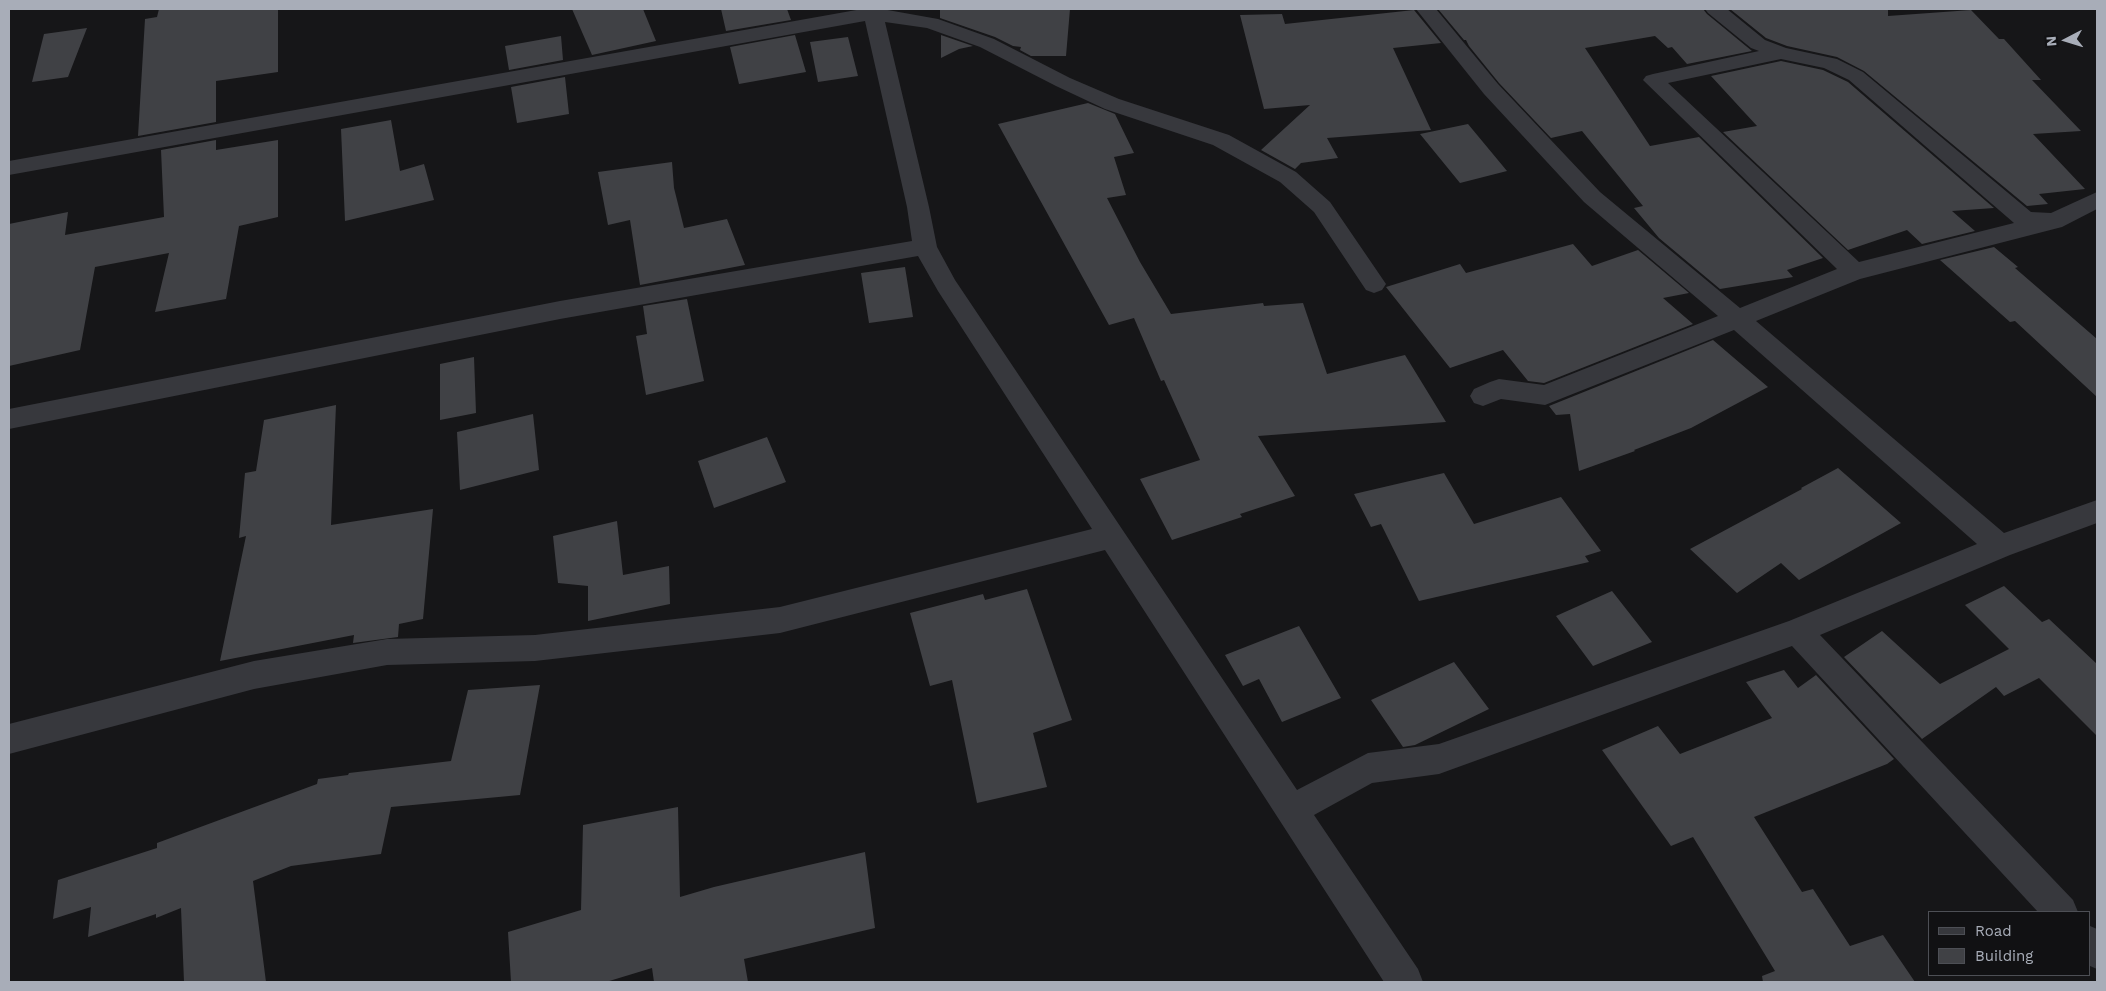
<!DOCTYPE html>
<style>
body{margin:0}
#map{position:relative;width:2106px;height:991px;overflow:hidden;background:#161618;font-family:"Work Sans",sans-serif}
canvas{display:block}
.frame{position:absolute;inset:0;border:10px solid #a8adb8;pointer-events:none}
.legend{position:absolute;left:1928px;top:911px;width:162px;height:65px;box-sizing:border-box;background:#111113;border:1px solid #4d4f55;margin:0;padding:6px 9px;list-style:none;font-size:15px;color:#a8adb8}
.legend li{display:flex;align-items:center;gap:10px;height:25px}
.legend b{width:25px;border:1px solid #4d4f55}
.north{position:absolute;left:2041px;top:15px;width:50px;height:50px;-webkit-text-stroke:4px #111113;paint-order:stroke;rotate:265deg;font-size:14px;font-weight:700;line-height:20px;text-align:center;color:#a8adb8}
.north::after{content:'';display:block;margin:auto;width:18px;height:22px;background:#a8adb8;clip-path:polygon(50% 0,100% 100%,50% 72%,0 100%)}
</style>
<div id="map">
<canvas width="2106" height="991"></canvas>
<div class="frame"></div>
<ul class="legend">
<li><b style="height:6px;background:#37383d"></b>Road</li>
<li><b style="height:14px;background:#404145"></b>Building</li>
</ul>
<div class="north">N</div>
</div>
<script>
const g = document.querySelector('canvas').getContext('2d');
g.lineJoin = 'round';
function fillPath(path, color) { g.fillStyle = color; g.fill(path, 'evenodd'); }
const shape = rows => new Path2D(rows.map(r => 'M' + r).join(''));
const building = shape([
 [159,9,278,9,278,72,216,81,216,122,138,136,145,19,157,17],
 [572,9,643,9,656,41,592,55],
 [721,9,787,9,791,20,726,31],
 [940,9,1070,9,1066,56,1031,56,1020,50,1021,47,1013,46,995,37,940,18],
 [1438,9,1703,9,1707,14,1752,51,1687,64,1672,47,1668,48,1655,36,1585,48,1650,146,1699,137,1823,258,1787,270,1793,277,1720,289,1659,238,1634,208,1643,206,1582,131,1551,138,1499,83,1469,46,1466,40,1464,40],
 [1730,9,1888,9,1888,16,1971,10,1999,39,2004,39,2041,80,2032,80,2081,131,2033,134,2085,189,2039,194,2048,204,2027,206,1864,71,1837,57,1787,46,1766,38],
 [1414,10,1441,43,1393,48,1431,130,1327,138,1338,158,1301,163,1295,169,1261,150,1310,105,1264,109,1240,15,1282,14,1285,24],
 [87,28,68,77,32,82,44,34],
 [795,35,806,72,739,84,730,47],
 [941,35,973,46,959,49,941,58],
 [561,36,563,60,509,70,505,46],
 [848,37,858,76,818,82,810,42],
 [1781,61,1823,70,1848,82,1994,208,1952,211,1975,231,1922,244,1907,230,1848,250,1723,132,1757,126,1711,76],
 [565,77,569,114,517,123,511,87],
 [1088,103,1115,114,1134,153,1114,157,1126,195,1107,198,1140,262,1171,314,1263,303,1264,306,1303,303,1327,374,1405,355,1446,422,1258,436,1295,496,1240,514,1242,517,1172,540,1140,479,1200,460,1164,380,1161,381,1134,318,1109,325,998,124],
 [391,120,400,171,424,164,434,200,345,221,341,129],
 [1468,124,1507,171,1460,183,1420,134],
 [216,140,216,150,278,140,278,217,239,226,226,299,155,312,169,253,95,267,80,350,9,366,9,224,68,212,65,235,164,217,161,150],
 [672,162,674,188,684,228,727,219,745,265,640,285,630,220,608,225,598,172],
 [1573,244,1592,266,1638,250,1689,293,1663,298,1693,324,1544,383,1528,381,1503,350,1450,368,1386,287,1460,264,1466,273],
 [1994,247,2018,267,2015,268,2097,339,2097,397,2015,321,2010,322,1940,260],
 [905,267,913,317,869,323,861,273],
 [687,299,704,381,646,395,636,336,647,334,643,306],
 [1713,340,1768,387,1691,428,1634,450,1635,451,1579,471,1570,414,1556,415,1549,406],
 [474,357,476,413,440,420,440,364],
 [336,405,331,525,433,509,423,619,399,624,398,637,353,643,354,635,220,661,246,536,239,538,245,473,256,471,264,420],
 [533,414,539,470,460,490,457,432],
 [767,437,786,482,714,508,698,461],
 [1838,468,1901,523,1799,580,1781,563,1737,593,1690,549,1802,489,1801,488],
 [1444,473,1474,524,1561,497,1601,551,1585,556,1589,562,1419,601,1381,524,1371,527,1354,494],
 [617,521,623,575,669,566,670,604,588,621,588,586,558,583,553,536],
 [2004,586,2042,622,2049,619,2097,664,2097,736,2039,678,2004,696,1996,687,1922,739,1844,657,1882,631,1940,684,2009,649,1965,605],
 [1027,589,1072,720,1033,733,1047,787,977,803,952,680,930,686,910,613,983,594,985,600],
 [1612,591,1652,642,1593,666,1556,616],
 [1299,626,1341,698,1282,722,1259,679,1243,686,1225,655],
 [1454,662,1489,709,1415,745,1403,747,1371,700],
 [1784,670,1798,688,1816,675,1894,759,1887,764,1754,817,1802,892,1813,889,1850,946,1883,935,1915,982,1763,982,1762,976,1775,971,1693,837,1671,846,1602,750,1658,726,1680,754,1772,718,1746,682],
 [540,685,520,795,391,807,381,854,291,866,253,881,266,982,184,982,181,908,156,918,156,914,88,937,91,907,53,919,58,880,157,848,157,843,317,784,318,779,348,775,349,773,451,761,468,690],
 [678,807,680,897,714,887,865,852,875,928,744,959,748,982,654,982,652,968,606,982,511,982,508,932,581,910,583,825]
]);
const street = shape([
 [862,9,882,9,938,19,994,39,1070,78,1119,99,1229,135,1296,172,1330,202,1386,284,1382,290,1374,293,1366,290,1314,212,1280,182,1213,145,1105,109,1056,86,980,47,927,28,885,22,929,207,937,247,955,280,1297,790,1368,753,1439,744,1789,621,1977,544,1734,330,1545,405,1501,399,1483,406,1474,403,1470,396,1474,389,1490,382,1499,379,1544,385,1718,316,1584,202,1484,94,1416,9,1436,9,1498,84,1600,192,1740,308,1837,269,1643,80,1646,76,1653,74,1759,51,1751,48,1708,13,1705,9,1727,9,1765,40,1786,48,1837,59,1863,72,2031,212,2051,213,2097,192,2097,209,2062,227,1860,279,1756,321,2004,533,2097,500,2097,523,2010,555,1820,635,2073,900,2078,912,2038,912,1792,646,1439,774,1372,783,1314,815,1418,969,1423,982,1384,982,1105,550,780,633,535,661,387,665,254,689,9,754,9,724,254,661,387,639,535,635,780,607,1092,529,938,291,918,256,560,319,9,429,9,409,560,301,912,241,907,207,865,21,9,175,9,161,862,9],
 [1781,59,1824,68,1849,80,2014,223,1859,262,1668,83,1781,59],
 [2090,926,2097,929,2097,969,2090,966,2090,926]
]);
fillPath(building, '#404145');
fillPath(street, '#37383d');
</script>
